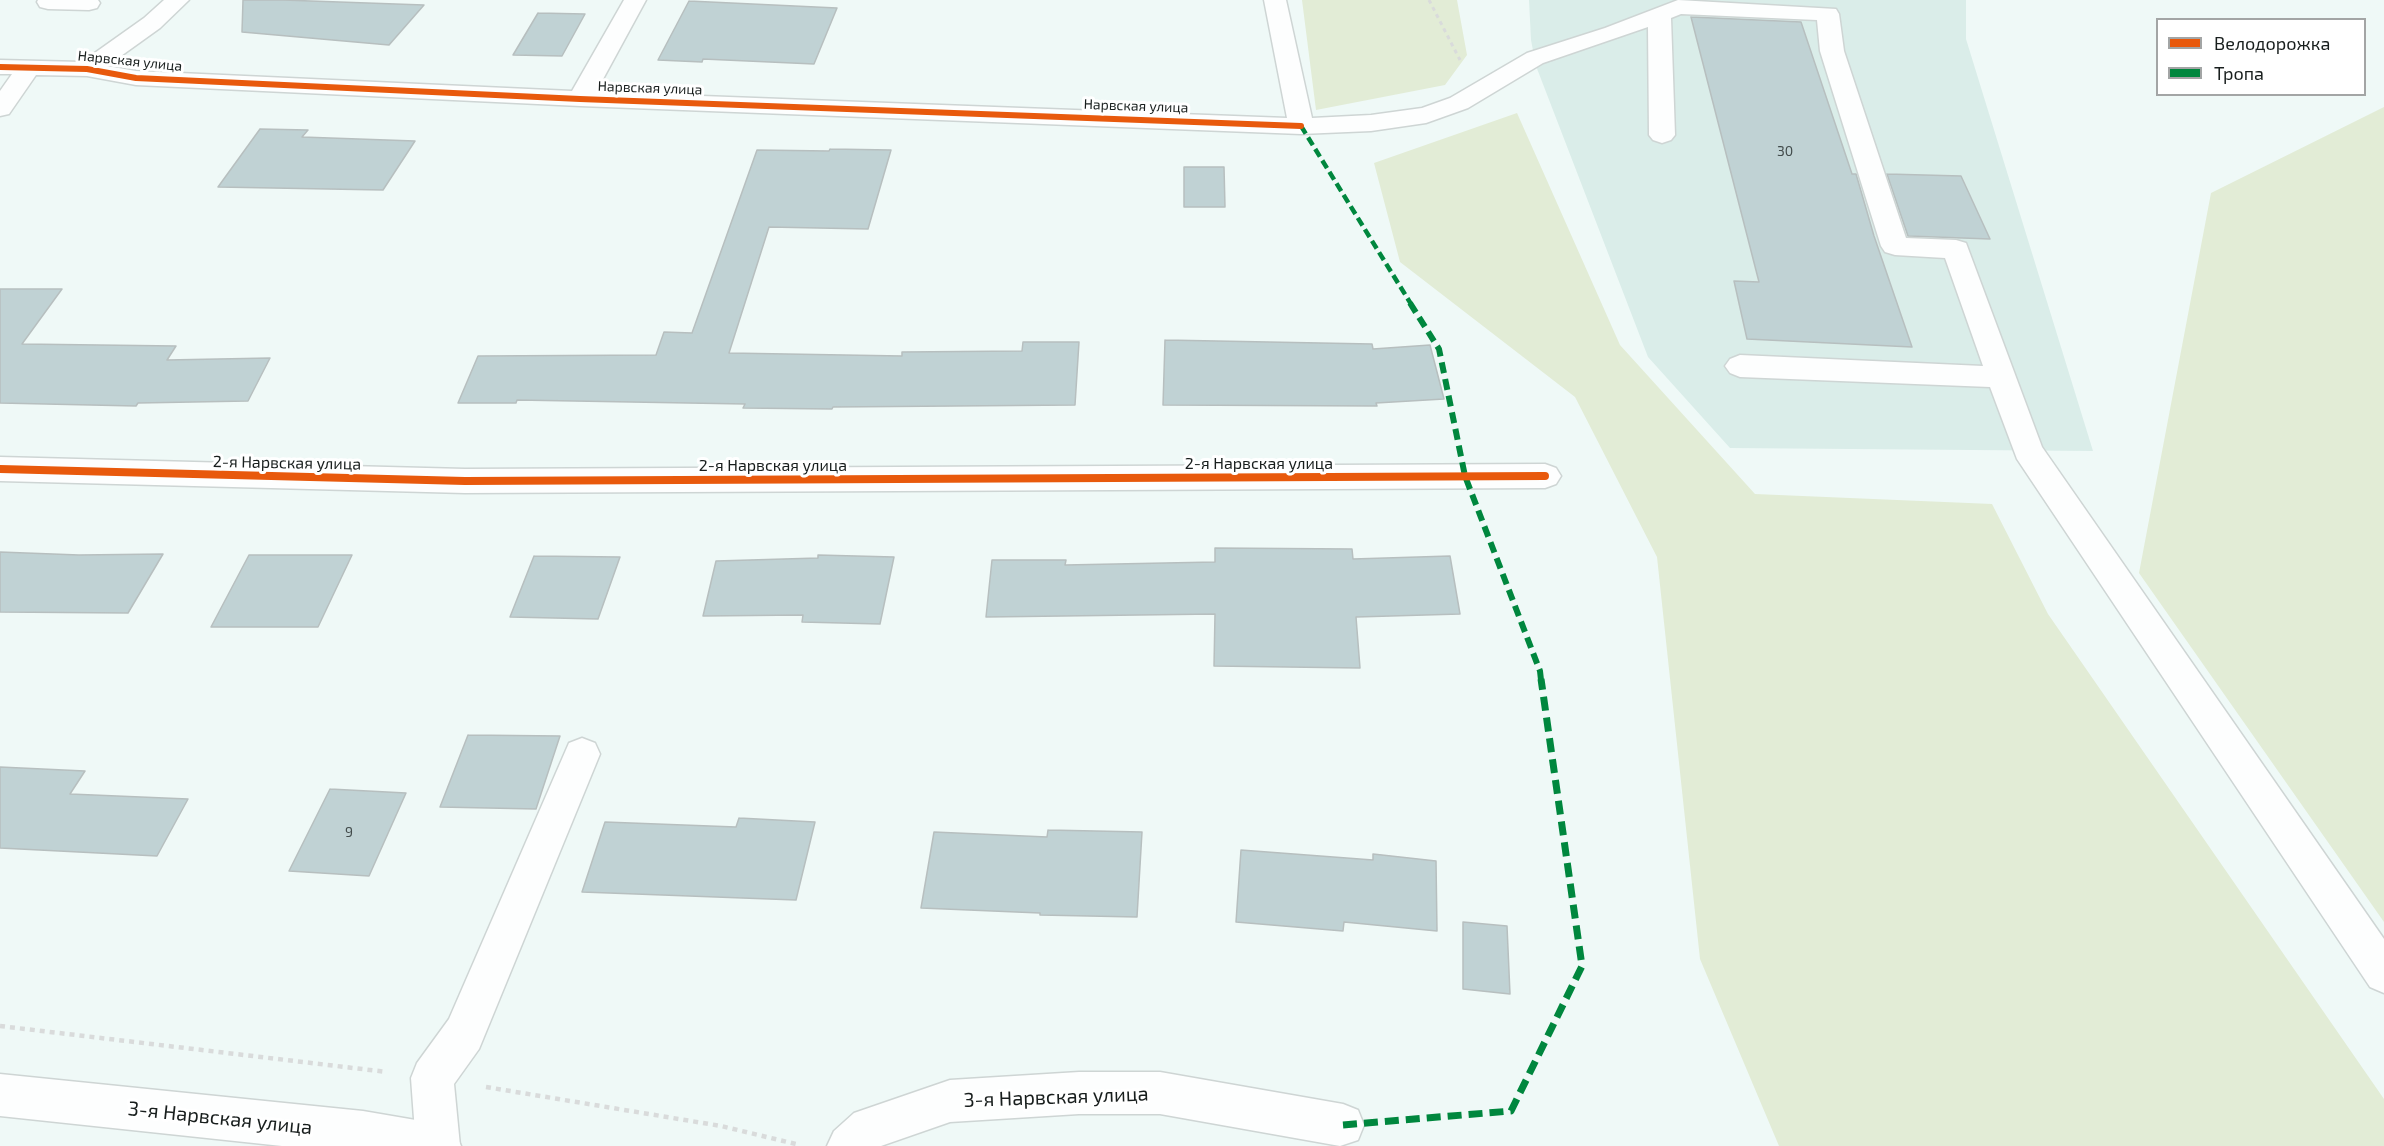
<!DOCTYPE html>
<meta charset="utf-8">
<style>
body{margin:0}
#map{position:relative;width:2384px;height:1146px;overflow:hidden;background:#eff9f7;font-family:"Exo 2",sans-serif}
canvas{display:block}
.legend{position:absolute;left:2156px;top:18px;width:210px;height:78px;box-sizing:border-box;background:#fff;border:2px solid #a3a5a5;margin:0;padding:8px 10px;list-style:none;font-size:18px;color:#181e1d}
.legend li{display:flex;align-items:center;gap:12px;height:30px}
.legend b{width:30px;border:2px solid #a3a5a5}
</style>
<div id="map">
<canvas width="2384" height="1146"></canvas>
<ul class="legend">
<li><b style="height:8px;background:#e8590c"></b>Велодорожка</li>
<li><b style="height:8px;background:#00873e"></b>Тропа</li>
</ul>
</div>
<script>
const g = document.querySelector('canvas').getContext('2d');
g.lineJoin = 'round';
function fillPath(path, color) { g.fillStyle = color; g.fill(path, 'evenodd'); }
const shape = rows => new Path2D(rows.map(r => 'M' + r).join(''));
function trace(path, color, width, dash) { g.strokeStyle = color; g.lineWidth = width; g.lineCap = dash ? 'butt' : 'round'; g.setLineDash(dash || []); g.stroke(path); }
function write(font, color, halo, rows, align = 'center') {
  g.font = font + ' "Exo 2",sans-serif'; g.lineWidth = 6; g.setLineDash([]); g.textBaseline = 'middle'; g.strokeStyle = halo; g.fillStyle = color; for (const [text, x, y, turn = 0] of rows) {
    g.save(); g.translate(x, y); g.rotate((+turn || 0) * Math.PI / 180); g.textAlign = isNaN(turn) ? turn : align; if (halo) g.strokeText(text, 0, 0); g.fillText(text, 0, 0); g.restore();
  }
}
const built = shape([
 [1529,0,1966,0,1966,39,2093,451,1730,448,1648,357,1536,66,1531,40]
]);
const green = shape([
 [1302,0,1457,0,1467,55,1445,85,1316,110],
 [2384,107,2384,922,2139,573,2211,193],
 [1517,113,1620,345,1755,494,1992,504,2048,614,2384,1099,2384,1146,1779,1146,1700,959,1657,557,1575,397,1400,262,1374,163]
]);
const building = shape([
 [243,0,283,0,424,5,389,45,242,32,243,0],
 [689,1,837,8,814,64,703,59,702,62,658,60,689,1],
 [538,13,585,14,562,56,513,55,538,13],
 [1691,17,1801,22,1852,174,1856,174,1874,236,1912,347,1747,339,1734,281,1759,282,1691,17],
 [260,129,308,130,302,137,415,141,383,190,218,187,260,129],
 [830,149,891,150,868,229,769,227,729,353,902,356,902,352,1022,351,1023,342,1079,342,1075,405,833,407,832,409,743,408,745,404,517,400,516,403,458,403,478,356,656,355,664,332,692,333,757,150,829,151,830,149],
 [1184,167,1224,167,1225,207,1184,207,1184,167],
 [1887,174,1961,176,1990,239,1908,236,1887,174],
 [0,289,62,289,22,344,176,346,167,360,270,358,248,401,138,403,136,406,0,403,0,289],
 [1165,340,1372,344,1373,349,1430,345,1444,399,1376,403,1377,406,1163,405,1165,340],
 [1215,548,1352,549,1353,559,1450,556,1460,614,1356,617,1360,668,1214,666,1215,614,986,617,992,560,1066,560,1065,565,1215,562,1215,548],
 [0,552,79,555,163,554,128,613,0,612,0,552],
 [249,555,352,555,318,627,211,627,249,555],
 [818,555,894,557,880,624,802,622,803,615,703,616,716,561,818,558,818,555],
 [534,556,620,557,598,619,510,617,534,556],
 [468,735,560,736,536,809,440,807,468,735],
 [0,767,85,771,70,794,188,799,157,856,0,848,0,767],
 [330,789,406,793,369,876,289,871,330,789],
 [739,818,815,822,796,900,582,892,605,822,736,827,739,818],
 [1048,830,1142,832,1137,917,1040,915,1040,913,921,908,934,832,1047,837,1048,830],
 [1241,850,1373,860,1373,854,1436,861,1437,931,1344,922,1343,931,1236,922,1241,850],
 [1463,922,1507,926,1510,994,1463,989,1463,922]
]);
const pathFar1 = shape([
 [1429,0,1460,60]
]);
const path = shape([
 [0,1026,387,1072],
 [486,1087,721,1126,800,1145]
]);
const minor = shape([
 [38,0,98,0,100,3,97,8,89,10,48,9,40,7,37,2,38,0],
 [164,0,189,0,160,28,107,66,136,71,572,91,624,0,646,0,596,92,1287,118,1264,0,1286,0,1312,118,1371,115,1422,108,1450,98,1527,53,1605,28,1678,0,1836,9,1839,14,1844,51,1906,238,1956,240,1966,243,2042,447,2384,939,2384,993,2370,987,2017,459,1990,387,1740,377,1730,373,1725,366,1730,359,1740,355,1983,366,1945,258,1895,255,1885,252,1881,246,1820,51,1817,20,1681,14,1671,18,1675,135,1671,140,1662,143,1653,140,1649,135,1648,27,1543,63,1468,108,1426,123,1371,131,1301,134,580,106,136,85,87,76,36,75,9,114,0,116,0,91,12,74,0,74,0,60,82,62,144,18,164,0],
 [0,457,465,469,1545,464,1556,468,1561,476,1556,484,1545,488,465,493,0,481,0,457],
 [582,738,595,743,600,754,479,1049,454,1084,460,1146,416,1146,411,1078,417,1063,449,1019,569,743,582,738],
 [1079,1072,1160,1072,1343,1104,1358,1110,1364,1125,1358,1140,1340,1146,1160,1114,1079,1114,950,1122,881,1146,827,1146,834,1131,854,1113,950,1080,1079,1072]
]);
const major = shape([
 [0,1074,363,1111,439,1124,454,1131,461,1146,282,1146,0,1116,0,1074]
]);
const quietFar2 = shape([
 [1301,126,1411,304]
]);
const quietFar1 = shape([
 [1410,303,1439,349,1465,476,1540,671,1541,680]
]);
const quiet = shape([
 [1343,1125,1511,1111,1582,966,1541,679]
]);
const cyclewayFar1 = shape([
 [0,67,87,69,136,78,580,99,1301,126]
]);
const cycleway = shape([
 [0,469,465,481,1545,476]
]);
const farStreetnames = [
 ["Нарвская улица",130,61,6],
 ["Нарвская улица",650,88,2],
 ["Нарвская улица",1136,106,2]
];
const numberNames = [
 ["30",1785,151],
 ["9",349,832]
];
const streetNames = [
 ["2-я Нарвская улица",287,463,1],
 ["2-я Нарвская улица",1259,464],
 ["2-я Нарвская улица",773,466]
];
const nearStreetnames = [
 ["3-я Нарвская улица",1056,1097,-2],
 ["3-я Нарвская улица",220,1118,6]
];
fillPath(built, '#daede9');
fillPath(green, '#e2ecd6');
fillPath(building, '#c0d2d4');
trace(building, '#b7bfbf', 1.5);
trace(minor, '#ced5d4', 3);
trace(major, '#ced5d4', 3);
trace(pathFar1, '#d9dbdb', 3, [4, 4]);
trace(path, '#d9dbdb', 4.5, [5, 5]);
fillPath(minor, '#fdfefe');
fillPath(major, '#fdfefe');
trace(quietFar2, '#00873e', 4.5, [9, 4.5]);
trace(quietFar1, '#00873e', 6, [11, 6]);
trace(quiet, '#00873e', 7, [14, 7]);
trace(cyclewayFar1, '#e8590c', 6);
trace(cycleway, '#e8590c', 8);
write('14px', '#181e1d', '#fff', farStreetnames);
write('14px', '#424b4b', null, numberNames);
write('16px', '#181e1d', '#fff', streetNames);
write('20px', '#181e1d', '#fff', nearStreetnames);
</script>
